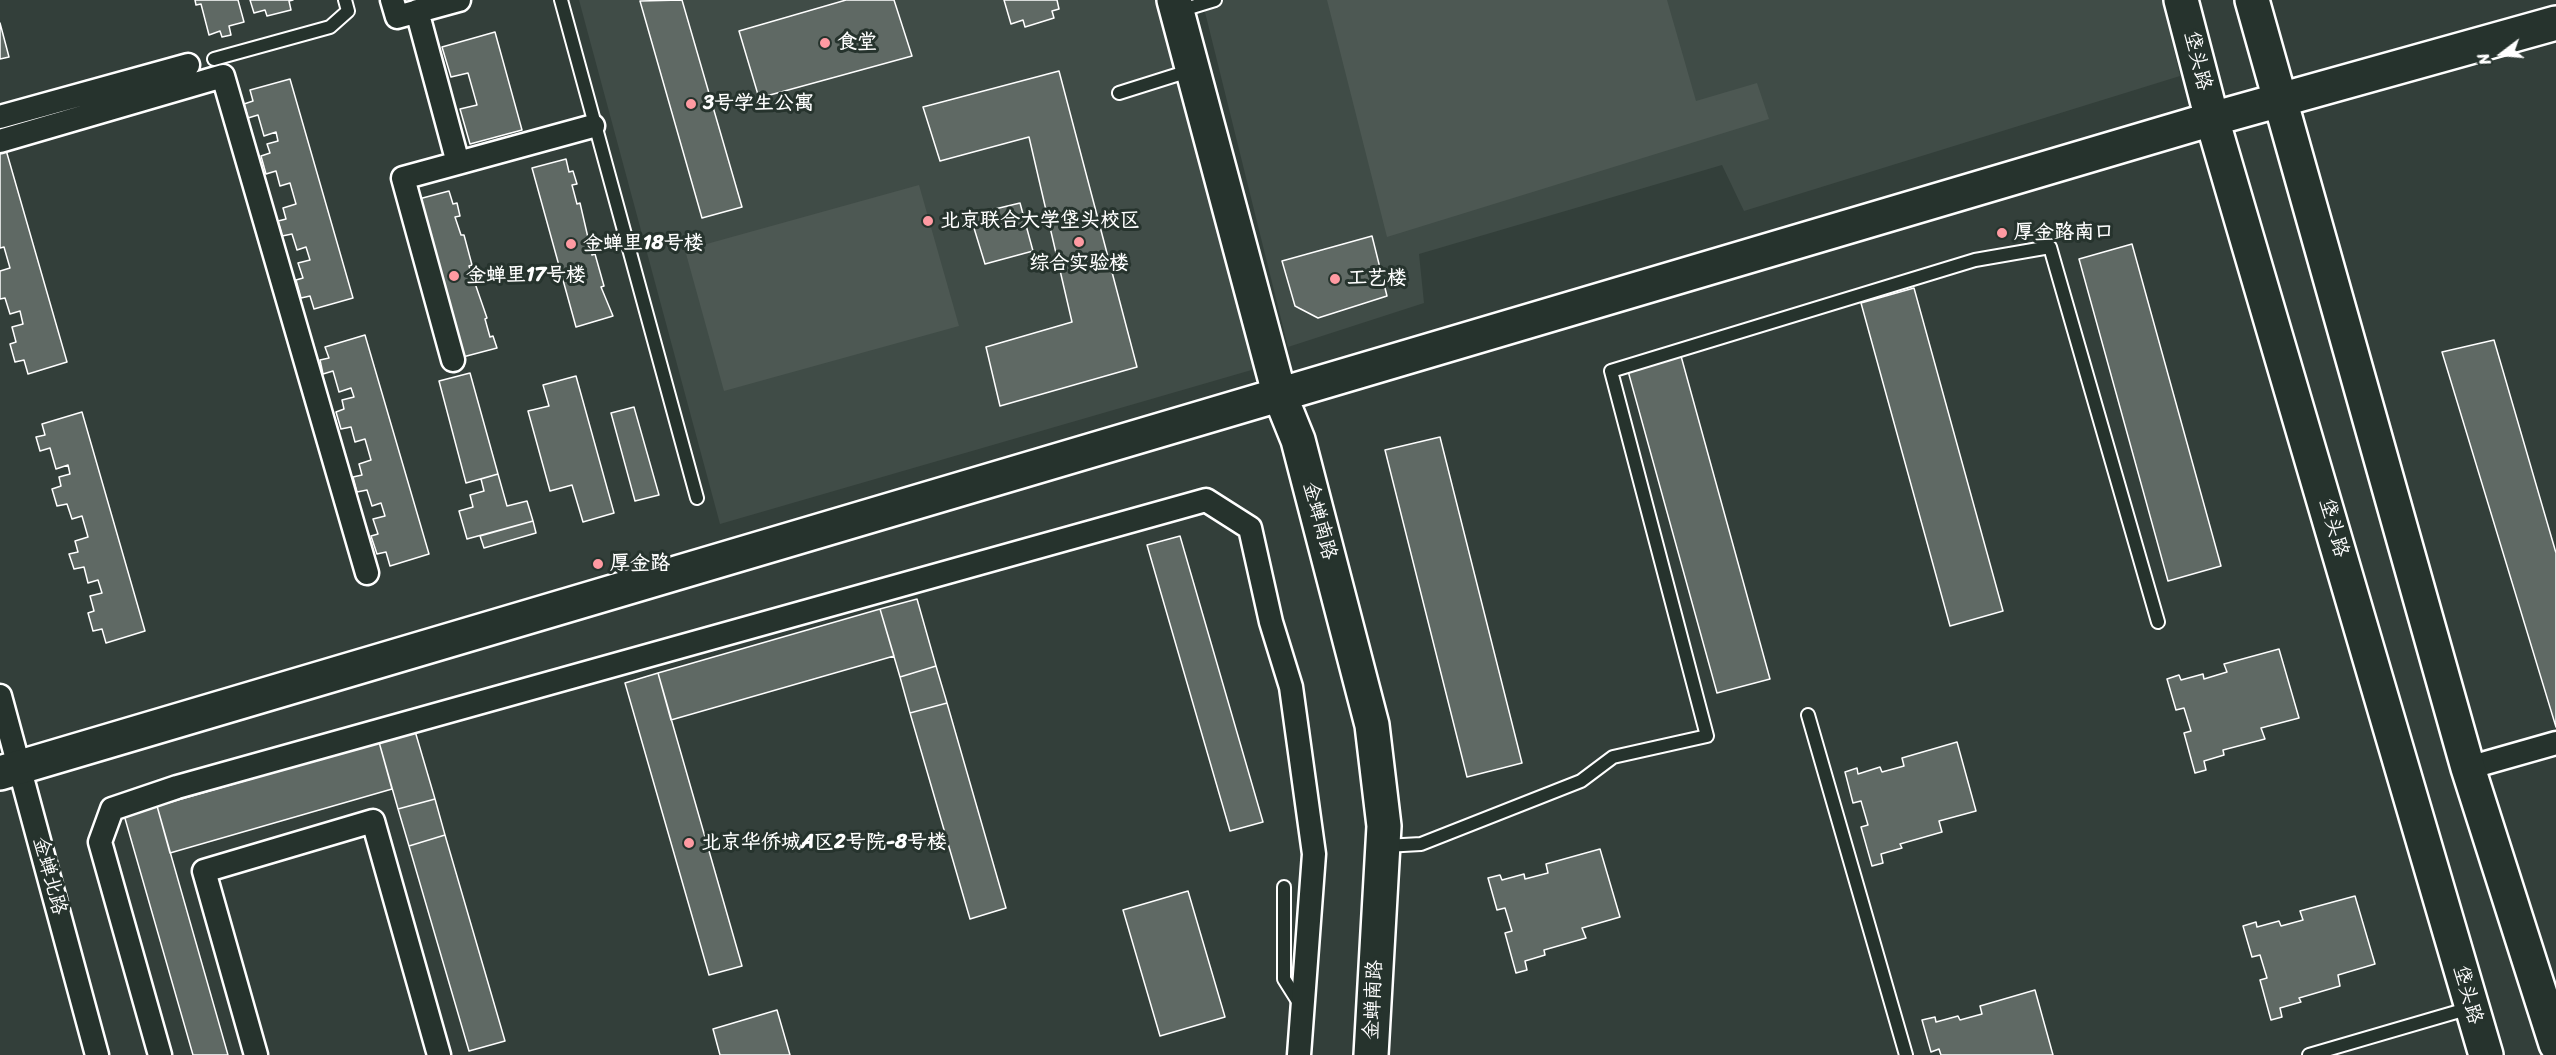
<!DOCTYPE html>
<meta charset="utf-8">
<style>
body{margin:0}
#map{position:relative;width:2556px;height:1055px;overflow:hidden;background:#333f3a;font-family:Sriracha,sans-serif}
canvas{display:block}
.north{position:absolute;left:2472px;top:24px;width:60px;height:60px;-webkit-text-stroke:4px #26332d;paint-order:stroke;rotate:254deg;font-size:16px;font-weight:700;line-height:24px;text-align:center;color:#fff}
.north::after{content:'';display:block;margin:auto;width:21px;height:27px;background:#fff;clip-path:polygon(50% 0,100% 100%,50% 72%,0 100%)}
</style>
<div id="map">
<canvas width="2556" height="1055"></canvas>
<div class="north">N</div>
</div>
<script>
const g = document.querySelector('canvas').getContext('2d');
g.lineJoin = 'round';
function fillPath(path, color) { g.fillStyle = color; g.fill(path, 'evenodd'); }
const shape = rows => new Path2D(rows.map(r => 'M' + r).join(''));
function trace(path, color, width, dash) { g.strokeStyle = color; g.lineWidth = width; g.lineCap = dash ? 'butt' : 'round'; g.setLineDash(dash || []); g.stroke(path); }
function write(font, color, halo, rows, align = 'center') {
  g.font = font + ' Sriracha,"LXGW WenKai TC",sans-serif'; g.lineWidth = 6; g.setLineDash([]); g.textBaseline = 'middle'; g.strokeStyle = halo; g.fillStyle = color; for (const [text, x, y, turn = 0] of rows) {
    g.save(); g.translate(x, y); g.rotate((+turn || 0) * Math.PI / 180); g.textAlign = isNaN(turn) ? turn : align; if (halo) g.strokeText(text, 0, 0); g.fillText(text, 0, 0); g.restore();
  }
}
const built = shape([
 [579,0,1160,0,1255,369,720,524],
 [1202,0,2162,0,2180,76,1744,211,1722,165,1419,254,1424,303,1288,347]
]);
const green = shape([
 [1327,0,1667,0,1696,101,1757,83,1769,119,1387,237],
 [919,185,959,326,724,391,685,250]
]);
const building = shape([
 [195,0,238,0,244,22,229,26,231,35,222,37,220,31,209,35,201,4,196,5,195,0],
 [250,0,293,0,289,1,291,10,267,16,265,10,254,13,250,0],
 [682,0,742,207,702,218,640,1,682,0],
 [846,0,894,0,912,56,759,98,739,31,846,0],
 [1004,0,1057,0,1059,9,1052,11,1054,18,1025,27,1023,20,1011,24,1004,0],
 [0,23,9,57,0,59,0,23],
 [495,32,522,130,470,144,460,109,477,105,468,73,451,77,442,47,495,32],
 [1059,71,1137,367,1000,406,986,347,1072,322,1029,137,940,161,923,107,1059,71],
 [290,79,353,298,314,309,310,296,301,298,296,280,303,278,298,263,310,260,306,247,297,250,292,234,282,236,278,221,286,219,283,208,296,204,290,183,280,186,276,171,266,174,261,156,270,153,267,144,278,141,276,132,264,136,258,115,248,118,244,104,253,101,250,90,290,79],
 [4,143,67,362,28,374,24,360,15,362,10,344,16,342,12,327,23,324,20,311,10,314,5,298,0,299,0,271,10,268,4,247,0,248,0,144,4,143],
 [566,159,569,172,573,171,577,184,572,185,577,204,580,203,592,255,595,254,604,286,601,287,613,316,576,327,532,168,566,159],
 [449,191,453,204,457,203,460,216,455,217,461,235,464,235,472,265,469,266,487,318,485,319,490,337,493,336,497,348,459,358,415,200,449,191],
 [1020,203,1033,251,985,264,970,215,1020,203],
 [1372,236,1387,296,1318,318,1295,306,1282,261,1372,236],
 [2132,244,2221,566,2168,581,2079,259,2132,244],
 [1914,288,2003,611,1950,626,1861,303,1914,288],
 [365,335,429,554,390,566,386,552,377,554,371,536,378,534,373,519,385,516,381,503,372,506,367,490,357,492,353,477,362,475,359,464,371,460,365,439,355,442,351,427,341,429,336,412,344,409,342,400,354,397,351,388,339,392,333,371,323,374,320,360,329,358,325,347,365,335],
 [2494,340,2556,553,2556,727,2442,352,2494,340],
 [1681,356,1770,679,1717,693,1628,371,1681,356],
 [470,373,498,474,466,483,439,381,470,373],
 [576,376,614,513,583,522,572,485,550,491,528,411,549,406,543,385,576,376],
 [634,407,659,495,635,501,611,413,634,407],
 [82,412,145,631,106,643,102,629,93,631,88,613,94,611,90,596,102,593,98,580,88,583,84,567,74,569,69,554,78,552,75,541,88,537,82,516,72,519,67,504,57,506,52,489,61,486,59,477,70,474,68,465,56,469,50,448,40,451,36,437,45,435,42,424,82,412],
 [1440,437,1522,763,1467,777,1385,450,1440,437],
 [498,474,507,506,527,501,533,521,467,539,459,511,473,507,470,495,484,491,481,479,498,474],
 [533,521,536,533,484,548,480,536,533,521],
 [1180,536,1263,822,1230,831,1147,545,1180,536],
 [917,599,936,666,900,677,880,609,917,599],
 [880,609,894,656,671,720,658,673,880,609],
 [2279,649,2299,718,2261,728,2265,739,2223,750,2224,755,2204,761,2206,770,2195,773,2184,733,2191,731,2184,708,2176,710,2167,679,2179,675,2181,680,2203,674,2204,679,2227,672,2224,664,2279,649],
 [936,666,947,703,910,713,900,677,936,666],
 [658,673,742,966,709,975,625,683,658,673],
 [947,703,1006,908,970,919,910,713,947,703],
 [415,731,435,799,398,809,379,742,415,731],
 [379,742,392,789,170,853,157,806,379,742],
 [1957,742,1976,811,1939,821,1942,832,1900,844,1902,848,1881,854,1883,863,1872,866,1861,827,1868,825,1861,801,1853,803,1845,772,1857,768,1858,774,1880,767,1882,772,1904,766,1902,758,1957,742],
 [435,799,445,835,409,846,398,809,435,799],
 [157,806,228,1055,193,1055,124,815,157,806],
 [445,835,505,1041,469,1051,409,846,445,835],
 [1600,849,1620,917,1582,928,1586,938,1544,950,1545,955,1525,961,1527,970,1516,973,1505,933,1512,931,1505,908,1497,910,1488,878,1500,875,1502,880,1524,874,1525,879,1548,873,1546,864,1600,849],
 [1188,891,1225,1017,1160,1036,1123,910,1188,891],
 [2355,896,2375,964,2338,975,2340,986,2299,998,2301,1002,2280,1008,2282,1017,2271,1020,2260,980,2267,978,2260,955,2252,957,2243,926,2256,922,2257,927,2279,921,2281,926,2303,920,2300,911,2355,896],
 [2035,990,2053,1055,1941,1055,1939,1049,1931,1052,1922,1020,1935,1017,1936,1022,1958,1016,1960,1020,1982,1014,1980,1006,2035,990],
 [777,1010,790,1055,720,1055,713,1029,777,1010]
]);
const lane = shape([
 [561,0,697,498],
 [1179,11,1215,0],
 [214,59,330,27,348,11,345,0],
 [1119,93,1192,70],
 [1808,715,1906,1055],
 [1385,846,1421,844,1581,781,1613,757,1707,736,1611,371,1975,260,2050,247,2158,622],
 [1284,887,1284,979,1301,1006],
 [2309,1055,2470,1008]
]);
const street = shape([
 [392,0,397,17,459,0],
 [417,11,458,163,593,126],
 [0,117,188,65],
 [0,141,223,76,367,573],
 [453,360,403,178,458,163],
 [0,696,97,1055],
 [2468,768,2556,743],
 [160,1055,100,842,112,809,177,787,1206,500,1250,528,1271,622,1291,687,1314,854,1299,1055],
 [256,1055,204,871,373,821,439,1055]
]);
const secondary = shape([
 [1174,0,1279,393,1298,440,1372,725,1384,826,1371,1055],
 [2181,0,2212,119,2486,1055],
 [2252,0,2468,768,2556,1044],
 [0,773,2212,119,2556,23]
]);
const markers = [
 [825,43,6,"#ff9aa2"],
 [691,104,6,"#ff9aa2"],
 [928,221,6,"#ff9aa2"],
 [2002,233,6,"#ff9aa2"],
 [1079,242,6,"#ff9aa2"],
 [571,244,6,"#ff9aa2"],
 [454,276,6,"#ff9aa2"],
 [1335,279,6,"#ff9aa2"],
 [598,564,6,"#ff9aa2"],
 [689,843,6,"#ff9aa2"]
];
const poiNames = [
 ["食堂",837,43],
 ["3号学生公寓",703,104],
 ["北京联合大学垡头校区",940,221],
 ["厚金路南口",2014,233],
 ["金蝉里18号楼",583,244],
 ["综合实验楼",1079,264,"center"],
 ["金蝉里17号楼",466,276],
 ["工艺楼",1347,279],
 ["厚金路",610,564],
 ["北京华侨城A区2号院-8号楼",701,843]
];
const streetNames = [
 ["垡头路",2197,61,76],
 ["金蝉南路",1319,521,75],
 ["垡头路",2333,528,74],
 ["金蝉北路",49,876,75],
 ["垡头路",2467,995,74],
 ["金蝉南路",1374,1000,-87]
];
fillPath(built, '#404c47');
fillPath(green, '#4d5853');
fillPath(building, '#5f6964');
trace(building, '#fff', 1.5);
trace(lane, '#fff', 16);
trace(street, '#fff', 27);
trace(secondary, '#fff', 38);
trace(lane, '#26332d', 12);
trace(street, '#26332d', 22);
trace(secondary, '#26332d', 33);
for (const [x, y, r, color] of markers) { const dot = new Path2D(); dot.arc(x, y, r, 0, 2 * Math.PI); g.fillStyle = color; g.fill(dot); trace(dot, '#26332d', 2); }
write('bold 20px', '#fff', '#26332d', poiNames, 'left');
write('20px', '#fff', '#26332d', streetNames);
</script>
